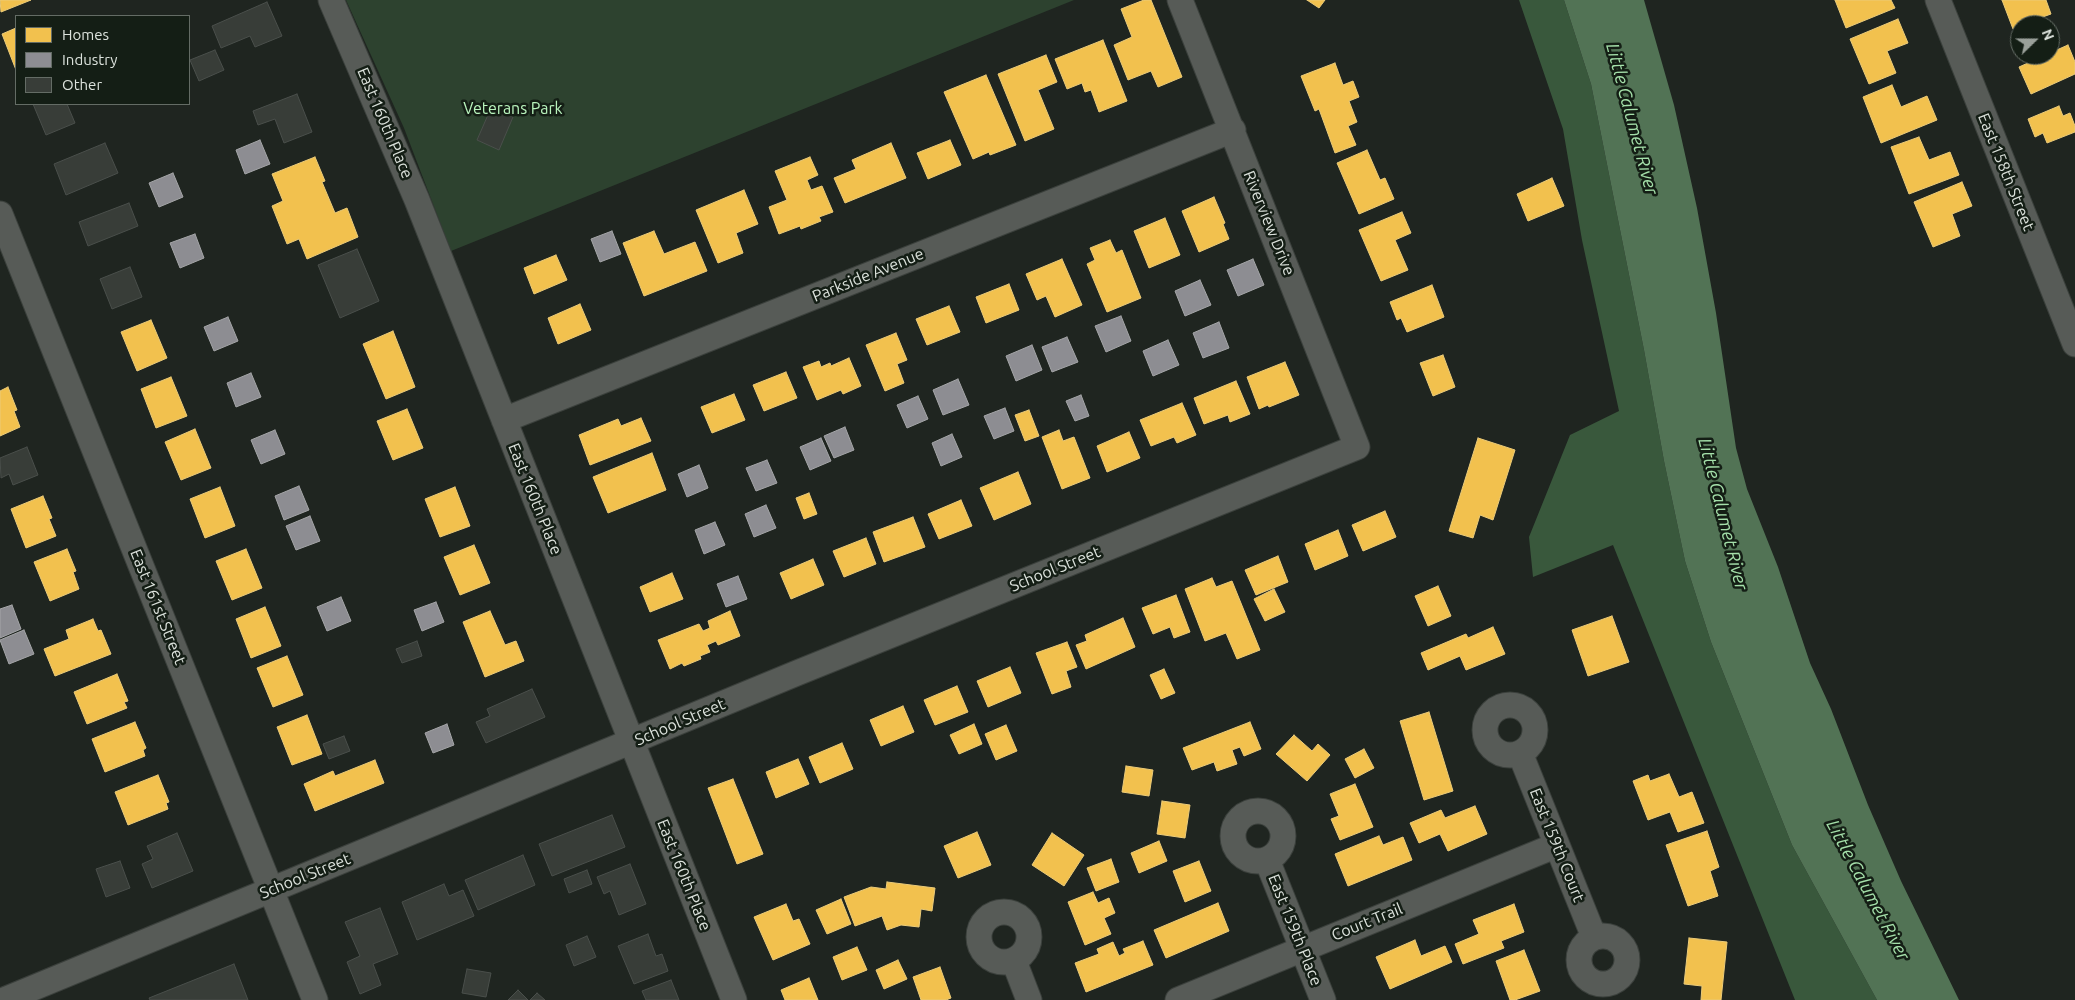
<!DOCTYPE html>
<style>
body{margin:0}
#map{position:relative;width:2075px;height:1000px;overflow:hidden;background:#1f2520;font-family:Ubuntu,sans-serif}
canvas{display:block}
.legend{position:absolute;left:15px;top:15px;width:175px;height:90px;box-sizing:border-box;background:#141e15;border:1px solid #646c65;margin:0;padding:6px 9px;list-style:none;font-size:15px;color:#dce2dc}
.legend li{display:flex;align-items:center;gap:10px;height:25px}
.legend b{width:25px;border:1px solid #646c65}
.north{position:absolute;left:2010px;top:15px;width:50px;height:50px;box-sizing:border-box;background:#141e15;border:1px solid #646c65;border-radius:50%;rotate:68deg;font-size:14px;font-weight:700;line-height:20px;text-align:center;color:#dce2dc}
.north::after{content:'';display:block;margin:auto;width:18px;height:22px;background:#9aa09a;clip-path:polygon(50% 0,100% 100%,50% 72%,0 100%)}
</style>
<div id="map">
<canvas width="2075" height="1000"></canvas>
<ul class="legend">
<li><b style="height:14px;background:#f2c14e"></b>Homes</li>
<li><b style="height:14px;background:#8d8d92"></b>Industry</li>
<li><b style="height:14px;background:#383d38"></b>Other</li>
</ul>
<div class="north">N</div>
</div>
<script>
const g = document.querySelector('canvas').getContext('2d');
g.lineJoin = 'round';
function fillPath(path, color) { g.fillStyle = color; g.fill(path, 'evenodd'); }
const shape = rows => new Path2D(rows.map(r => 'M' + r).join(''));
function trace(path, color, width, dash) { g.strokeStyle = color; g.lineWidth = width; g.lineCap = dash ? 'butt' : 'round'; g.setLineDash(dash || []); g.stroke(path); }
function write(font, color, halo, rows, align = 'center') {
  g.font = font + ' Ubuntu,sans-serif'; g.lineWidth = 5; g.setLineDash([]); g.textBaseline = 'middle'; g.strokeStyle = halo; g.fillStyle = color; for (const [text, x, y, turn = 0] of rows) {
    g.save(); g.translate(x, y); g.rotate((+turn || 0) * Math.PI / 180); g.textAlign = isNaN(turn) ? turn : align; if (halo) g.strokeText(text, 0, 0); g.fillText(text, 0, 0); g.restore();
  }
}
const green = shape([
 [346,0,1074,0,451,251,404,128]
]);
const forest = shape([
 [1519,0,1564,0,1591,84,1644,350,1664,461,1685,561,1711,642,1792,845,1877,1000,1795,1000,1613,545,1533,577,1529,537,1570,435,1619,411,1582,240,1563,129]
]);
const water = shape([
 [1564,0,1644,0,1674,105,1697,208,1716,313,1736,448,1747,489,1778,567,1810,663,1831,709,1868,805,1901,881,1959,1000,1877,1000,1792,845,1711,642,1685,561,1664,461,1644,350,1591,84]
]);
const homes = shape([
 [0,0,31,0,1,12,0,0],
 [1144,0,1151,0,1182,77,1158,87,1151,71,1128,80,1114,45,1132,37,1121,9,1144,0],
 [1307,0,1325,0,1319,8,1307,0],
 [1835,0,1891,0,1895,8,1846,28,1835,0],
 [2002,0,2046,0,2051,14,2020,25,2013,29,2002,0],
 [1898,19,1908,43,1887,51,1896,73,1869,84,1850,39,1898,19],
 [16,28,16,70,2,34,16,28],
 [1103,40,1127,101,1099,112,1091,90,1085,92,1082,83,1067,89,1055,59,1103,40],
 [2068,45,2075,62,2075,74,2031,94,2019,67,2046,55,2050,55,2050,53,2068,45],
 [1046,55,1057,82,1038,90,1054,129,1025,141,998,74,1046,55],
 [1335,63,1343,85,1353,81,1359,97,1349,101,1357,122,1348,126,1356,145,1335,153,1319,109,1315,111,1301,76,1335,63],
 [986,75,1016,145,990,155,989,152,973,159,944,92,986,75],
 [1892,85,1901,107,1927,96,1937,120,1881,143,1863,97,1892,85],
 [2059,106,2063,116,2070,113,2075,126,2075,132,2047,143,2043,133,2035,137,2028,119,2059,106],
 [1919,137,1929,160,1950,152,1959,175,1909,194,1891,147,1919,137],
 [950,140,961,165,928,179,917,153,950,140],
 [891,143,906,178,845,203,834,178,856,169,852,160,891,143],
 [1367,150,1380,180,1385,178,1394,199,1359,214,1337,163,1367,150],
 [315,157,325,181,322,182,335,213,347,208,358,237,307,259,299,239,287,244,272,206,283,201,272,174,315,157],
 [810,157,818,175,807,180,811,190,822,186,833,212,819,217,821,221,801,229,800,226,779,234,769,207,787,200,775,171,810,157],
 [1552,178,1564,206,1528,221,1517,194,1552,178],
 [1962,182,1972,206,1952,214,1960,236,1933,247,1914,202,1962,182],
 [744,190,758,224,736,233,743,253,718,263,696,210,744,190],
 [1214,197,1225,223,1223,224,1229,239,1199,252,1182,211,1214,197],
 [1402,212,1411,233,1395,240,1408,270,1381,281,1359,230,1402,212],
 [1165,218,1180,255,1149,268,1134,231,1165,218],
 [654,231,664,254,695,242,707,271,644,296,623,243,654,231],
 [1110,240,1116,253,1122,250,1141,298,1107,312,1087,264,1095,260,1090,248,1110,240],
 [556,255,567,280,534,294,524,268,556,255],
 [1062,259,1082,305,1055,317,1046,296,1037,300,1026,274,1062,259],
 [1009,284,1019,310,986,323,976,297,1009,284],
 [1432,285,1444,317,1407,332,1401,318,1397,320,1390,302,1432,285],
 [580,304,591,330,558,344,548,318,580,304],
 [949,306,960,332,927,345,916,319,949,306],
 [151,320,167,358,137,371,121,332,151,320],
 [393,331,415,387,386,399,363,344,393,331],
 [896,333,907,360,897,364,904,383,885,391,866,345,896,333],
 [1443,355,1455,387,1433,396,1420,363,1443,355],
 [849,358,861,386,843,394,841,390,817,400,803,367,819,361,821,367,830,363,831,366,849,358],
 [1285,362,1299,395,1269,407,1268,405,1259,409,1247,377,1285,362],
 [786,372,797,398,764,411,753,385,786,372],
 [171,377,187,416,156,428,141,389,171,377],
 [1236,381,1250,414,1230,422,1228,415,1204,424,1194,398,1236,381],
 [8,387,17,410,14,411,20,427,0,436,0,391,8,387],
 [734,394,745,420,712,433,701,407,734,394],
 [1182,403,1196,435,1177,443,1174,437,1151,446,1140,420,1182,403],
 [407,409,423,448,393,460,377,421,407,409],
 [1029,410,1039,436,1025,441,1015,415,1029,410],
 [641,418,651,441,590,465,579,435,618,419,621,426,641,418],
 [195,429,211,468,181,480,165,442,195,429],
 [1059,430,1063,441,1074,437,1090,478,1062,489,1042,437,1059,430],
 [1129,432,1140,458,1107,472,1097,446,1129,432],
 [1478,438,1515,450,1493,520,1480,515,1473,538,1449,531,1478,438],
 [652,453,666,490,608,513,593,477,652,453],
 [1018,472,1031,504,994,520,980,488,1018,472],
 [220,487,235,526,205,538,190,499,220,487],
 [455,487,470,526,440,537,425,499,455,487],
 [809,493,817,514,804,519,796,498,809,493],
 [43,496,52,518,49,519,56,536,26,548,11,509,43,496],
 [961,500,972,526,939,539,928,514,961,500],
 [1385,511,1396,537,1363,551,1352,525,1385,511],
 [913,517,925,547,884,562,873,532,913,517],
 [1338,530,1348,556,1315,570,1305,544,1338,530],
 [866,538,876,564,844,577,833,551,866,538],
 [474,545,490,583,460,595,444,557,474,545],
 [67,549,76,571,73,572,79,589,50,601,34,562,67,549],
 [246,549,262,588,232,600,216,561,246,549],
 [1278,556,1288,582,1256,595,1245,570,1278,556],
 [813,559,824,585,791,599,780,573,813,559],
 [672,573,683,599,650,612,640,587,672,573],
 [1212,578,1216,587,1232,581,1260,650,1237,659,1226,633,1205,641,1185,589,1212,578],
 [1438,586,1451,616,1428,626,1415,596,1438,586],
 [1274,589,1285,612,1265,621,1254,599,1274,589],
 [1176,595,1190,632,1174,638,1170,627,1153,634,1142,608,1176,595],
 [265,607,281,646,251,658,236,619,265,607],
 [490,611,505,645,516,641,524,661,485,677,463,622,490,611],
 [730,611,740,636,718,645,716,641,707,645,710,652,700,656,701,659,684,666,682,663,670,669,658,640,699,624,703,631,710,628,708,621,730,611],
 [1612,616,1629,662,1588,676,1572,630,1612,616],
 [1123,618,1135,647,1086,669,1076,645,1087,641,1085,635,1123,618],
 [93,619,98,631,101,630,111,654,55,676,44,649,69,639,66,630,93,619],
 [1493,627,1505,654,1466,670,1460,656,1428,670,1421,653,1466,634,1468,638,1493,627],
 [1067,642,1077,667,1066,671,1071,687,1052,694,1036,653,1067,642],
 [287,656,303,695,273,707,257,668,287,656],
 [1010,667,1021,693,988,707,977,681,1010,667],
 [1164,669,1175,693,1161,699,1150,675,1164,669],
 [117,674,128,701,124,702,127,708,87,724,74,692,117,674],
 [957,686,968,712,935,725,924,700,957,686],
 [903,706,914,732,881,746,870,720,903,706],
 [1429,712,1453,791,1424,800,1400,721,1429,712],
 [307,715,322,754,292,765,277,727,307,715],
 [135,722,146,748,143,750,145,756,105,772,92,739,135,722],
 [1250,722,1261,749,1244,756,1240,747,1232,750,1237,764,1217,771,1214,762,1192,770,1183,748,1250,722],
 [974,724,982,744,959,754,950,735,974,724],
 [1006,725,1017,751,996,760,985,734,1006,725],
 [1294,735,1312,751,1318,744,1330,755,1307,781,1276,754,1294,735],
 [842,743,853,769,820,783,809,757,842,743],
 [1364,749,1374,768,1355,778,1345,759,1364,749],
 [798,759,809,784,776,798,766,772,798,759],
 [375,760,384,783,315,811,304,784,333,771,335,776,375,760],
 [1126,766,1153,770,1149,796,1122,792,1126,766],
 [1669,774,1679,797,1692,792,1704,823,1678,832,1670,812,1648,820,1633,781,1648,775,1650,781,1669,774],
 [158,775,169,802,166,803,168,809,128,825,115,792,158,775],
 [733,779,763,854,737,864,708,788,733,779],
 [1355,784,1373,827,1340,840,1331,819,1339,816,1330,794,1355,784],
 [1162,801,1190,805,1185,838,1157,834,1162,801],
 [1475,806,1487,834,1448,851,1440,834,1419,843,1410,823,1441,810,1445,818,1475,806],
 [1707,831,1719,867,1710,871,1718,896,1688,906,1666,845,1707,831],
 [977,832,991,865,958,878,944,846,977,832],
 [1052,833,1084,855,1064,886,1032,865,1052,833],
 [1379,836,1383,845,1403,837,1412,860,1348,886,1335,854,1379,836],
 [1159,841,1167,861,1139,873,1131,853,1159,841],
 [1111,859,1119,882,1096,891,1087,868,1111,859],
 [1199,861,1211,891,1185,902,1173,871,1199,861],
 [887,882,935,888,932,911,921,909,919,927,901,925,887,930,882,916,855,926,844,897,871,887,886,889,887,882],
 [1093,892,1098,903,1109,898,1115,913,1104,918,1111,934,1085,945,1068,902,1093,892],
 [841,899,851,924,827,934,816,910,841,899],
 [1218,903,1229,931,1166,958,1154,930,1218,903],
 [786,904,793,921,799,919,810,944,773,960,754,917,786,904],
 [1514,904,1524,932,1501,941,1504,948,1463,964,1455,944,1479,934,1473,920,1514,904],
 [1689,938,1727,942,1721,1000,1701,1000,1702,986,1684,984,1689,938],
 [1415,940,1421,956,1445,946,1452,962,1390,989,1376,957,1415,940],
 [1143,941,1153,965,1086,992,1075,963,1099,954,1097,949,1113,942,1119,956,1125,953,1123,949,1143,941],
 [857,947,867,970,842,980,833,957,857,947],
 [1524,950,1540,991,1515,1000,1510,1000,1496,961,1524,950],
 [898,960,907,979,884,989,876,970,898,960],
 [940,967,951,998,946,1000,921,1000,913,977,940,967],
 [809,978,818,1000,785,1000,781,990,809,978]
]);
const industry = shape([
 [260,140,270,164,245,174,236,150,260,140],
 [173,173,183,197,159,207,149,183,173,173],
 [612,231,621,254,600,262,591,239,612,231],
 [195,234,204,258,180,268,170,243,195,234],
 [1253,259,1264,285,1238,296,1227,270,1253,259],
 [1200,280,1211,305,1185,316,1175,291,1200,280],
 [1121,316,1131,341,1106,352,1095,326,1121,316],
 [228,317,238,341,214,351,204,327,228,317],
 [1219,322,1229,348,1203,358,1193,333,1219,322],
 [1067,337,1078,362,1052,372,1042,347,1067,337],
 [1168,340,1179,365,1153,376,1143,351,1168,340],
 [1032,345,1042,370,1016,381,1006,356,1032,345],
 [251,373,261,397,236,407,227,383,251,373],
 [958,379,969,405,943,415,933,390,958,379],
 [1081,395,1089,416,1075,421,1066,401,1081,395],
 [918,396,928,419,907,428,897,405,918,396],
 [1005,408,1014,431,994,439,984,416,1005,408],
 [845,427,854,450,834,458,824,436,845,427],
 [275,430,285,454,261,464,251,440,275,430],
 [952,434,962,457,941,466,932,443,952,434],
 [821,438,831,461,810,470,800,447,821,438],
 [767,460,777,483,756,491,746,468,767,460],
 [699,465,708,488,687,497,678,474,699,465],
 [299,486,309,510,284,520,275,496,299,486],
 [766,505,776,528,754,537,745,514,766,505],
 [310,516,320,541,296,550,286,526,310,516],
 [715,522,725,545,704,554,695,530,715,522],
 [738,576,747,599,726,607,717,584,738,576],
 [341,597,351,621,327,631,317,607,341,597],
 [436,602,444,622,422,631,414,610,436,602],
 [12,605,21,629,0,638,0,609,12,605],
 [24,630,34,654,9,664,0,640,24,630],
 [447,724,454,745,433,753,425,733,447,724]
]);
const building = shape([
 [267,2,282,36,255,47,250,36,221,48,212,26,267,2],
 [215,50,224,70,199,81,190,60,215,50],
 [297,94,312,132,284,143,275,119,258,125,253,111,297,94],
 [33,104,67,104,75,123,46,135,33,104],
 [491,108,513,117,499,150,477,140,491,108],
 [105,143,118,173,66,195,54,164,105,143],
 [129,203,138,226,88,246,79,222,129,203],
 [357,249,379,301,340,318,318,265,357,249],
 [130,267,142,297,112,309,100,279,130,267],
 [27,447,38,475,13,485,9,474,1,478,0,458,27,447],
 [417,641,422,656,402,663,396,649,417,641],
 [532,689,545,717,486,743,476,722,490,716,487,709,532,689],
 [344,736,350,751,329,759,323,744,344,736],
 [612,815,625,847,552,876,539,844,612,815],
 [177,833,193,871,152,888,142,864,153,859,147,846,177,833],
 [523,855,535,885,478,910,465,880,523,855],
 [120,861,130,888,106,897,96,869,120,861],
 [630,864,646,904,619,915,610,891,604,894,597,877,630,864],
 [587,870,592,884,569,893,564,879,587,870],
 [444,884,449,896,463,890,474,916,417,940,402,902,444,884],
 [380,908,398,954,373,964,381,985,360,994,347,962,360,956,345,922,380,908],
 [648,934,656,956,662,954,668,971,634,984,618,946,648,934],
 [587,936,596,957,574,966,566,945,587,936],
 [234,964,248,1000,150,1000,149,998,234,964],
 [467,969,491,973,486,997,462,993,467,969],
 [671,980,679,1000,646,1000,642,991,671,980],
 [518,990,528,1000,508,1000,518,990],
 [537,993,545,1000,530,1000,537,993]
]);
const minor = shape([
 [331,0,417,200,734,1000],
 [1938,0,2075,344],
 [0,214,315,1000],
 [504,420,1233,130],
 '1485 730a25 25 0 1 1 50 0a25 25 0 1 1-50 0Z',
 [1520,753,1594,937],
 '1233 836a25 25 0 1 1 50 0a25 25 0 1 1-50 0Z',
 [1267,860,1323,1000],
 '979 937a25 25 0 1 1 50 0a25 25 0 1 1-50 0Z',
 '1579 960a24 24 0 1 1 48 0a24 24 0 1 1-48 0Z',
 [1014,961,1029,1000],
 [4,1000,797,673,1357,447,1180,0],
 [1178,1000,1557,845]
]);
const parkNames = [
 ["Veterans Park",513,109]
];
const streetNames = [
 ["East 160th Place",385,123,67],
 ["East 158th Street",2006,172,68],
 ["Riverview Drive",1269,223,68],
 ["Parkside Avenue",868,275,-22],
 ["East 160th Place",535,499,68],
 ["School Street",1055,569,-22],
 ["East 161st Street",158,607,68],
 ["School Street",680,722,-23],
 ["East 159th Court",1557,845,68],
 ["East 160th Place",684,875,68],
 ["School Street",305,876,-22],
 ["Court Trail",1367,922,-22],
 ["East 159th Place",1295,930,68]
];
const waterNames = [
 ["Little Calumet River",1632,119,75],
 ["Little Calumet River",1723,514,76],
 ["Little Calumet River",1868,890,62]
];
fillPath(green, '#2d422f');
fillPath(forest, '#39583c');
fillPath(water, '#527355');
fillPath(homes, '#f2c14e');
trace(homes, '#ebcb79', 1);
fillPath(industry, '#8d8d92');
trace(industry, '#a5a6a8', 1);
fillPath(building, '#383d38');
trace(building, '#4a4f4b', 1);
trace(minor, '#3b403c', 27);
trace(minor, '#575b57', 25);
write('16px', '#b9f4bd', '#141e15', parkNames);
write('16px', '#dce2dc', '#141e15', streetNames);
write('italic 18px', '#a5e0aa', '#141e15', waterNames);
</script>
